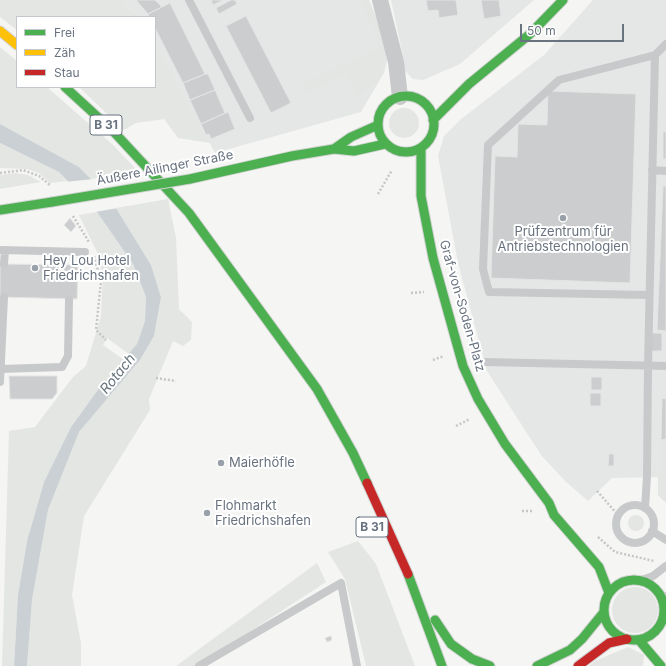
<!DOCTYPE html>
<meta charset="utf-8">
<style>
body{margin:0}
#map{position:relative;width:666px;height:666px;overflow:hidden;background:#f5f5f4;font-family:Inter,sans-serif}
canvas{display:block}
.legend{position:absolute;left:16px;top:16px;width:140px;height:72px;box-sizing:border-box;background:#fff;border:1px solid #c3c7cc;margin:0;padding:5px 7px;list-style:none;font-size:12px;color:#697380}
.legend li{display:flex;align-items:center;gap:8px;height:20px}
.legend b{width:20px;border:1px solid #c3c7cc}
.scale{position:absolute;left:520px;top:24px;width:104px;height:18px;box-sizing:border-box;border:2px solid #697380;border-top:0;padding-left:5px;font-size:12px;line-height:14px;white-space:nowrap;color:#697380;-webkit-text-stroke:3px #fff;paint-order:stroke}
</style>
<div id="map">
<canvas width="666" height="666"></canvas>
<ul class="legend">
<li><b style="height:5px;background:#4caf50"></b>Frei</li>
<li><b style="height:5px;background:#ffc107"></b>Zäh</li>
<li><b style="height:5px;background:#c62828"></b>Stau</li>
</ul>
<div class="scale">50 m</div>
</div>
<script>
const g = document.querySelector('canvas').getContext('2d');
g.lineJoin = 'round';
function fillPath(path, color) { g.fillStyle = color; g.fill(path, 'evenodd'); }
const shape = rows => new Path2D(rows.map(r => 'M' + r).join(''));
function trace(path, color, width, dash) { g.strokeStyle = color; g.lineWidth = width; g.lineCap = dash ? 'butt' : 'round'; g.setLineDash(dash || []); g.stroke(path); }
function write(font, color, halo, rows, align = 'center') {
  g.font = font + ' Inter,sans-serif'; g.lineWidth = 4; g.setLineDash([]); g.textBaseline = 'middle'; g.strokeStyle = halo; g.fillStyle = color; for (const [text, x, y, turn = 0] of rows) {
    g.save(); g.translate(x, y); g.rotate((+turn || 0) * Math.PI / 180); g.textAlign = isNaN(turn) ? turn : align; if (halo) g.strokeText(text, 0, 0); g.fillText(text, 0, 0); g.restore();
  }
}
const built = shape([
 [123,0,369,0,390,48,384,73,361,112,215,153,155,42,155,17,141,17,128,8],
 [391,0,534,0,460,64,423,80,413,79,404,70,403,56],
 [593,0,666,0,666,439,661,440,661,477,612,478,588,501,565,481,541,455,487,371,458,263,438,156,444,136,461,119,544,55]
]);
const green = shape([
 [0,0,123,0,128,8,141,17,17,17,17,30,0,17],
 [361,0,367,0,387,48,380,77,358,96,347,74,308,93,301,84,382,46],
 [155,42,210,143,178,138,164,119,136,123,124,130,79,87,155,87],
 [0,47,17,61,17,87,47,87,113,145,139,172,91,179,79,167,0,124],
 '389 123a15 15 0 1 1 30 0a15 15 0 1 1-30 0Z',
 [0,143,59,172,67,181,50,183,39,173,27,169,0,168],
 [16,173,28,175,41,182,0,189,0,175],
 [168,199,176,238,179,309,192,322,191,340,183,346,173,341,149,399,150,410,84,516,72,595,81,643,81,666,27,666,32,600,48,510,79,432,140,360,154,336,161,297,151,265,116,208],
 [97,212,133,264,146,297,145,321,137,344,129,354,107,338,103,345,124,360,100,387,71,427,44,482,27,541,18,595,14,666,2,666,9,431,35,427,73,377,86,366,101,316,103,277,98,254,79,215],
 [666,439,666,503,658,495,658,477,661,476,661,440],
 '628 523a8 8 0 1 1 16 0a8 8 0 1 1-16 0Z',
 [358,541,376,564,415,666,366,666,345,579,328,552],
 [317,563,326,582,197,666,176,666],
 '612 610a23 23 0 1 1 46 0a23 23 0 1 1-46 0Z',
 [628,647,644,655,643,666,589,666,595,661]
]);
const water = shape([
 [0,124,79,167,91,179,116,208,151,265,161,297,154,336,140,360,79,432,48,510,32,600,27,666,14,666,18,595,27,541,44,482,71,427,100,387,137,344,145,321,146,297,133,264,97,212,59,172,0,143]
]);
const pier = shape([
 [94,179,118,208,95,212,65,182]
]);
const building = shape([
 [136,0,155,0,162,7,148,14,136,0],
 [211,0,223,0,213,5,211,0],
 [231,0,235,0,237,4,219,14,216,8,231,0],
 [426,0,456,0,458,15,439,18,438,10,428,11,426,0],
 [481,0,499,0,501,16,484,19,481,0],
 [170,3,205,74,183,83,155,28,155,17,149,17,148,14,170,3],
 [246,16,291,103,271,113,226,26,246,16],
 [205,74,208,74,215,90,190,100,183,83,205,74],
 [215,90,225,113,201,124,190,100,215,90],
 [548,91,636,94,630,283,491,278,495,156,517,157,518,124,547,125,548,91],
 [228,112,235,129,211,139,209,134,206,135,201,124,228,112],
 [663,132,666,132,666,159,663,159,663,132],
 [663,186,666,186,666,331,657,330,663,186],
 [70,218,76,226,71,232,64,225,70,218],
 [0,264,78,265,77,299,0,297,0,264],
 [649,333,662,333,662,351,649,351,649,333],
 [9,376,57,376,57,393,52,399,10,399,9,376],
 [591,377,602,377,602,390,591,390,591,377],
 [590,393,601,393,601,406,590,406,590,393],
 [662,398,666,399,666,439,661,440,662,398],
 [609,454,614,454,614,466,608,466,609,454],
 [331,636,332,640,327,642,325,638,331,636]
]);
const path = shape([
 [0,173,23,170,39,176,50,185],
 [378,194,392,170],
 [73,216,89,242],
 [94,256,101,281,96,330,106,340],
 [411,293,424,292],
 [433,360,444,356],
 [156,378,176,381],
 [456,426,470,419],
 [597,491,618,515],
 [522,511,534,511],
 [598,537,615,552,654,561]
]);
const lane = shape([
 [189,0,250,118],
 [652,170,666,171],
 [0,250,85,252],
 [4,264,5,250],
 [649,295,489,292,483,269,488,145,559,80,655,55],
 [485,362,666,366],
 [1,369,62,367,68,356,69,300],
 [0,382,4,297],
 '616 524a19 19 0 1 1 38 0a19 19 0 1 1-38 0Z',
 [645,508,647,476,648,366,655,55,666,44],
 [652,531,666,540],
 [642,580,653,576,666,566],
 [664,601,666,596],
 [199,666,341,583,357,666]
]);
const street = shape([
 [380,0,396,62,400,97]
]);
const fast = shape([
 [65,87,113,131,189,213,317,389,353,453,367,483],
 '378 124a28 28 0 1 1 56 0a28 28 0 1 1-56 0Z',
 [433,120,469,84,530,34,563,0],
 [421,148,421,196,433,258,463,366,478,399,505,444,549,503,554,515,599,567,609,593],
 [334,149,351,137,378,125],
 [190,179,292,156,334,149,354,151,385,144],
 [0,210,52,202],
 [408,574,442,666],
 '604 610a30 30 0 1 1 60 0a30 30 0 1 1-60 0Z',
 [435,620,451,644,472,659,490,666],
 [639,640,661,666],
 [537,666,570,650,582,639,604,612]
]);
const slow = shape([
 [0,31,17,45]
]);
const jam = shape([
 [367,483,408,574],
 [578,666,609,643,627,639]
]);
const fastBridge = shape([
 [52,202,190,179]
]);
const markers = [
 [563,218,4,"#9aa0a9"],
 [35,268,4,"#9aa0a9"],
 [221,463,4,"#9aa0a9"],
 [207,513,4,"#9aa0a9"]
];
const shields = [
 [106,125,32],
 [372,527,32]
];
const shieldNames = [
 ["B 31",106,125],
 ["B 31",372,527]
];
const streetNames = [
 ["Äußere Ailinger Straße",165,168,-11],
 ["Graf-von-Soden-Platz",462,306,74]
];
const poiNames = [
 ["Prüfzentrum für",563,232,"center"],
 ["Antriebstechnologien",563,247,"center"],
 ["Hey Lou Hotel",43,261],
 ["Friedrichshafen",43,276],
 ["Maierhöfle",229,463],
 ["Flohmarkt",215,506],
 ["Friedrichshafen",215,521]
];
const waterNames = [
 ["Rotach",118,374,-51]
];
fillPath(built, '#e5e7e6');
fillPath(green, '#e3e6e2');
fillPath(water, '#cad0d3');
fillPath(pier, '#f5f5f4');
fillPath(building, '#cccdce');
trace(building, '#e4e4e4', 1);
trace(fast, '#d2d3d3', 11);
trace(slow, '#d2d3d3', 11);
trace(jam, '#d2d3d3', 11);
trace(path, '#c6c6c7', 2.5, [2, 2]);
trace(lane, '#c8c9ca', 8);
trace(street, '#c8c9ca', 16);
trace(fast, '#4caf50', 9);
trace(slow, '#ffc107', 9);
trace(jam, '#c62828', 9);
trace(fastBridge, '#d2d3d3', 11, []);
trace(fastBridge, '#4caf50', 9);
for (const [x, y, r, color] of markers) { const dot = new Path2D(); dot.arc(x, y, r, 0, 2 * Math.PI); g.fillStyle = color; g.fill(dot); trace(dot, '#fff', 1.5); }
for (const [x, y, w] of shields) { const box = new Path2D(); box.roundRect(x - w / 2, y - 10, w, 20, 3); g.fillStyle = '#fff'; g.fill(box); trace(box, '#697380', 1); }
write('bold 12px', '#697380', null, shieldNames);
write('13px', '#697380', '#fff', streetNames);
write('13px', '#697380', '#fff', poiNames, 'left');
write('italic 14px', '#65737d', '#fff', waterNames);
</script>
